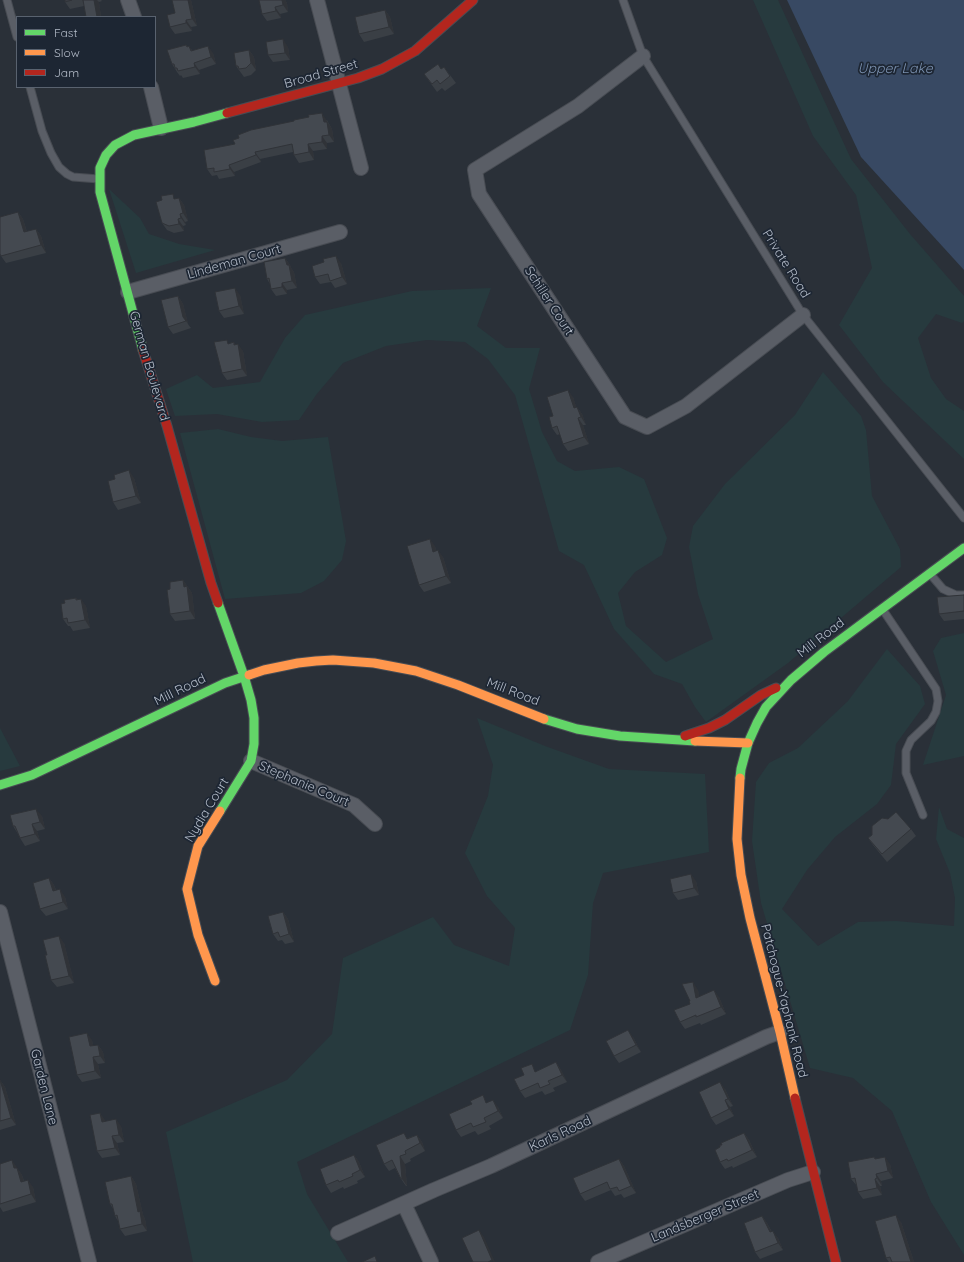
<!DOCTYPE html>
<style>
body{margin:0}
#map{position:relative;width:964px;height:1262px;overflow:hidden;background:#2a3038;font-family:Quicksand,sans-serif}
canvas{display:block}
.legend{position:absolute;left:16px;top:16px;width:140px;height:72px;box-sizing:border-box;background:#1d2633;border:1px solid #59626f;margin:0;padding:5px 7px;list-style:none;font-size:12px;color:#b4bcc9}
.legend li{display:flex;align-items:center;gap:8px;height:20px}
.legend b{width:20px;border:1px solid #59626f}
</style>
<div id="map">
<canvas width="964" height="1262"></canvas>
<ul class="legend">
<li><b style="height:5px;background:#63d668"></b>Fast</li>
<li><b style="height:5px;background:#ff974d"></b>Slow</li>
<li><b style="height:5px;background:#b3261e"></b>Jam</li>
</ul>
</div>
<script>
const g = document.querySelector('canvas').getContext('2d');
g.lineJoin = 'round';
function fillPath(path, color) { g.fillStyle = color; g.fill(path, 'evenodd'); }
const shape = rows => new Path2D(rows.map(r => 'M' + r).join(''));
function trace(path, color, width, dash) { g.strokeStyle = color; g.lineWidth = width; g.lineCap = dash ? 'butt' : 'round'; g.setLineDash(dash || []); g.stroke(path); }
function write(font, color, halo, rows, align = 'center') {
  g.font = font + ' Quicksand,sans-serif'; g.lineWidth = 3.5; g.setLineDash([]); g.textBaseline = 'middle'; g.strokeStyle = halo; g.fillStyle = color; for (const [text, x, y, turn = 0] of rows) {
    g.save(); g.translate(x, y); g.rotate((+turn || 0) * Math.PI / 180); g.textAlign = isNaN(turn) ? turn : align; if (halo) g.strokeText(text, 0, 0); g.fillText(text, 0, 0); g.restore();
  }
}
const green = shape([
 [753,0,778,0,851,159,910,234,964,296,964,321,962,323,936,314,918,338,931,378,946,399,964,411,964,459,883,382,839,325,872,268,856,195,813,136],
 [109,189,140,218,149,234,179,244,215,250,136,273],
 [491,288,477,326,506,348,540,348,529,389,542,432,557,461,575,471,619,467,644,479,667,538,662,555,635,572,618,593,626,626,666,662,713,639,698,594,689,547,693,526,725,484,795,415,823,372,861,416,866,430,872,496,900,549,901,567,788,663,706,722,695,707,682,684,654,674,614,629,584,565,559,551,515,395,488,359,465,342,427,340,386,346,343,363,316,395,299,420,262,422,217,414,175,416,166,389,197,375,213,388,260,382,285,338,305,315,412,291],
 [218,429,251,437,282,441,328,437,346,541,342,560,324,581,301,593,225,599,180,433],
 [964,633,964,756,923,765,946,695,933,651,941,638],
 [887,649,920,686,925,704,896,744,891,785,877,804,835,837,807,870,782,909,818,946,858,922,896,921,954,926,955,898,950,873,936,839,939,807,947,829,964,838,964,1255,931,1202,892,1111,853,1078,810,1068,761,903,752,841,756,782,769,763,798,748,848,701],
 [477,718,545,746,609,769,705,774,709,852,603,873,593,903,588,975,570,1030,297,1162,307,1194,348,1262,193,1262,166,1132,287,1080,332,1034,343,958,433,917,454,945,509,966,515,928,487,896,465,853,488,796,493,765],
 [0,728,20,766,0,771]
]);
const water = shape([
 [787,0,964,0,964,270,861,157]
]);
const lane = shape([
 [7,0,17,37],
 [623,0,643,56,803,315,964,518],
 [30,87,42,131,51,153,59,167,67,174,73,177,99,179],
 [931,575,943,589,956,595,964,595],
 [883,610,936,689,938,701,936,712,931,721,911,740,906,751,906,773,923,815]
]);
const street = shape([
 [128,0,134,17],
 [317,0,361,168],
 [643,56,578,106,475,170,479,194,625,417,647,427,686,406,803,315],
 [151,87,161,128],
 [128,292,340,232],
 [251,761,354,805,375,824],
 [0,912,89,1262],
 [404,1204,431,1262],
 [338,1233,434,1190,491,1166,766,1037,780,1032],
 [598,1262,788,1180,813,1172]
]);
const fast = shape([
 [143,350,100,192,100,168,106,155,115,145,134,135,194,122,227,113],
 [218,603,244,676,251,700,254,718,254,744,251,761,220,811],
 [544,719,577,729,620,736,695,741],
 [740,778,741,769,748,743,757,723,766,707,791,680,824,652,964,548],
 [0,785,32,775,225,683,249,675]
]);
const slow = shape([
 [249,675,264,670,298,663,316,661,333,660,374,663,416,671,458,685,544,719],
 [695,741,748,743],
 [740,778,737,839,741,875,750,918,780,1032,795,1098],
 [215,981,198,935,187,889,198,846,220,811]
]);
const jam = shape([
 [227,113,358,78,382,69,415,51,473,0],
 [143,350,167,426,211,583,218,603],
 [685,736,709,728,725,720,761,695,776,688],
 [795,1098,836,1262]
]);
const wall = shape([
 [65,0,101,0,102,1,99,2,101,17,86,17,84,6,70,9,65,2],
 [191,0,197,26,191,27,192,31,175,34,170,27,175,13],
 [259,0,285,0,287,3,288,12,280,14,281,18,267,21,262,14],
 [385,10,390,17,394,34,364,42,359,34],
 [186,45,192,50,213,53,216,64,199,70,200,74,183,78,181,75,180,76,177,72,172,64],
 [288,47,290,60,273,62,268,55],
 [249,50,254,57,256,70,251,75,244,77,236,66],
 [444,67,456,83,445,91,442,88,437,92,424,74,441,69],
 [327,120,328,122,332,129,334,142,327,143,327,149,313,151,314,160,299,163,294,155,293,152,260,159,261,162,234,172,235,176,219,179,217,175,212,176,207,169,235,144],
 [176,198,179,198,184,205,188,221,185,222,186,225,183,226,184,231,174,233,167,230,162,223],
 [18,212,23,219,27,232,36,229,41,236,46,253,6,263,1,256],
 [285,258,290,265,291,268,294,272,297,288,287,290,287,294,276,296,271,289,270,284,267,279],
 [324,262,341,263,347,284,335,288,331,282,320,284,315,277],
 [240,295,244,314,224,318,219,311],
 [178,296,183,304,188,324,191,328,173,334,168,327],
 [234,342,235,345,243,351,247,376,227,380,222,373,230,343],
 [573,397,576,407,577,407,582,414,586,425,583,425,589,444,568,451,563,444,560,434,557,435,552,428,553,416],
 [134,478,141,503,118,510,113,502],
 [435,546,436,551,443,557,451,583,424,592,419,585],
 [183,580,192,593,195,619,175,621,170,614,170,589],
 [964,595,964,619,944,621,939,614],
 [76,598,77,599,86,606,90,628,73,631,70,626,68,626,63,619,65,603],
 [42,816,45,829,37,831,40,841,25,846,20,838,18,834,13,826],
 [911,829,916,836,887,862,873,845,868,838,872,835],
 [49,878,54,885,56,890,65,897,68,909,46,916,40,909],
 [696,881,699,895,678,900,673,893],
 [283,912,288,919,294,942,285,944,282,940,278,941,273,934],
 [64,943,74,983,57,987,51,980],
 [698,990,699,997,719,997,726,1014,701,1025,700,1023,685,1029,680,1022,690,1004,690,1001],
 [633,1037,641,1052,619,1063,614,1056],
 [92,1040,93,1046,98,1045,103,1052,105,1063,98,1064,101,1078,82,1082,77,1075],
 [556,1062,561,1070,567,1082,553,1088,555,1091,545,1095,542,1091,525,1098,520,1091,537,1071],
 [0,1080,5,1087,16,1125,0,1130],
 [725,1089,733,1106,730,1107,734,1116,716,1125,711,1118],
 [488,1102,498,1107,503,1118,489,1126,491,1129,478,1135,475,1131,461,1137,456,1130],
 [100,1113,105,1122,121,1126,124,1142,117,1143,120,1155,102,1158,97,1151],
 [744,1133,749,1140,757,1157,733,1168,732,1166,725,1169,720,1162,720,1147],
 [417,1135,422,1142,425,1151,410,1159,411,1161,405,1164,407,1186,406,1186,401,1179,395,1168,389,1171,384,1164,408,1138],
 [354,1155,359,1162,365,1177,357,1181,358,1183,344,1189,343,1187,331,1193,326,1185],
 [874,1157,876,1159,890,1164,893,1178,881,1181,882,1186,880,1186,882,1195,863,1199,858,1192,857,1186,851,1179],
 [619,1159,624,1166,636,1193,624,1198,621,1194,615,1196,611,1190,585,1201,580,1194],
 [0,1164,17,1168,22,1175,24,1181,33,1187,36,1202,3,1212,0,1207],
 [131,1176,136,1184,143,1215,145,1219,147,1231,125,1236,120,1229,118,1221,115,1216,114,1210,110,1204],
 [762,1216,767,1223,772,1232,778,1238,783,1250,760,1259,755,1252],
 [901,1222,914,1262,889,1262,886,1258]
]);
const shadedWall = shape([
 [94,0,97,0,99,2,101,17,97,17],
 [188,0,191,0,197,26,192,19],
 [281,0,285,0,287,3,288,12,283,5],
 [275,7,280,14,281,18,276,11],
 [385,10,390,17,394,34,389,27],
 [186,20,191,27,192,31,186,23],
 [283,39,288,47,290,60,285,53],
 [208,46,213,53,216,64,211,57],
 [249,50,254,57,256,70,251,63],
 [194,63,199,70,200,74,195,67],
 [322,113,332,129,334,142,329,135,324,122],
 [322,136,327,143,327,149,322,142],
 [308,144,313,151,314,160,309,152],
 [255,152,260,159,261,162,256,155],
 [229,165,234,172,235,176,230,169],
 [179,198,184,205,188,221,183,213],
 [18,212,23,219,29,240,24,232],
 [180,214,185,222,186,225,181,218],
 [178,219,183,226,184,231,179,224],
 [36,229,41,236,46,253,41,245],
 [336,256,341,263,347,284,342,277],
 [285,258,290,265,291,268,294,272,297,288,292,281,287,265],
 [282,283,287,290,287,294,282,287],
 [235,288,240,295,244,314,239,306],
 [178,296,183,304,188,324,191,328,183,317],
 [234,342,239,349,238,344,243,351,247,376,242,369],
 [568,390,573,397,579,415,574,408],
 [577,407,582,414,586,425,581,417],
 [578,418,583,425,589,444,584,437],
 [129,470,134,478,141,503,136,496],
 [430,539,435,546,438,559,433,552],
 [438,550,443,557,451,583,446,576],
 [183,580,192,593,195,619,190,611,184,587],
 [81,599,86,606,90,628,85,620],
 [36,809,42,816,45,829,40,822],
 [32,824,37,831,40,841,35,834],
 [691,874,696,881,699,895,694,888],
 [49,878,54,885,58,898,53,891],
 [60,889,65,897,68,909,63,902],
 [283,912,288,919,294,942,289,934],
 [59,936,64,943,74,983,69,976],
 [693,982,698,990,701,1005,696,998],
 [714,990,719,997,726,1014,721,1007],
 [628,1030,633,1037,641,1052,636,1045],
 [87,1033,92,1040,95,1054,90,1046],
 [98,1045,103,1052,105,1063,100,1056],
 [93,1057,98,1064,101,1078,95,1071],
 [556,1062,561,1070,567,1082,562,1075],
 [0,1080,5,1087,16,1125,11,1118],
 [720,1082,725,1089,733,1106,728,1099],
 [493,1100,498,1107,503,1118,498,1111],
 [725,1100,730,1107,734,1116,729,1109],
 [100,1113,105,1120,107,1129,102,1122],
 [116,1119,121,1126,124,1142,119,1135],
 [744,1133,749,1140,757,1157,752,1150],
 [417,1135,422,1142,425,1151,420,1143],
 [112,1136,117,1143,120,1155,115,1148],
 [354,1155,359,1162,365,1177,360,1170],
 [400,1156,405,1164,407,1186,402,1179],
 [885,1157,890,1164,893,1178,888,1171],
 [619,1159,624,1166,636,1193,631,1186],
 [12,1160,22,1175,26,1189,21,1182,14,1168],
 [876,1174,881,1181,882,1186,877,1178],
 [131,1176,136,1184,143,1215,145,1219,147,1231,142,1224,138,1212],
 [875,1179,880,1186,882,1195,877,1188],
 [28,1180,33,1187,36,1202,31,1194],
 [896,1215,901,1222,914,1262,911,1262],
 [762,1216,767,1223,775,1239,770,1232],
 [479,1230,484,1237,495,1262,494,1262,492,1260],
 [773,1231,778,1238,783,1250,778,1243]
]);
const building = shape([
 [65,0,72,0,65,2,65,0],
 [83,0,94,0,97,17,86,17,83,0],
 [172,0,188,0,192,19,186,20,186,23,170,27,167,15,175,13,172,0],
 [259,0,282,0,283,5,275,7,276,11,262,14,259,0],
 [385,10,389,27,359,34,355,17,385,10],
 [283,39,285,53,268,55,266,42,283,39],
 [186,45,187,47,189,46,191,51,208,46,211,57,194,63,195,67,178,71,177,68,175,68,174,64,172,64,167,50,186,45],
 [249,50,251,63,246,68,239,69,238,66,236,66,234,53,249,50],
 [438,64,441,69,444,67,450,76,440,84,437,80,432,84,424,74,438,64],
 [322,113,324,122,327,122,329,135,322,136,322,142,308,144,309,152,294,155,292,144,255,152,256,155,229,165,230,169,214,172,214,168,207,169,204,150,235,144,233,140,239,138,238,135,251,130,294,121,294,120,309,117,308,115,322,113],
 [173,194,174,199,179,198,183,213,180,214,181,218,178,219,179,224,169,226,162,223,156,202,162,200,161,196,173,194],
 [18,212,24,232,36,229,41,245,1,256,0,254,0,217,18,212],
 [336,256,342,277,330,281,328,274,315,277,312,266,324,262,323,259,336,256],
 [285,258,287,265,289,265,292,281,282,283,282,287,271,289,269,278,267,279,264,262,285,258],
 [235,288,239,306,219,311,215,292,235,288],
 [178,296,183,317,186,321,168,327,161,300,178,296],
 [227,340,228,344,234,342,234,345,238,344,242,369,222,373,214,342,227,340],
 [568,390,574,408,577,407,581,417,578,418,584,437,563,444,557,426,552,428,549,417,553,416,547,397,568,390],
 [129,470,136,496,113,502,108,481,115,479,114,475,129,470],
 [430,539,433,552,438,550,446,576,419,585,407,546,430,539],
 [183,580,184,587,187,586,190,611,170,614,167,590,170,589,170,582,183,580],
 [964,595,964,611,939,614,937,597,964,595],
 [76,598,76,600,81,599,85,620,68,623,67,618,63,619,61,604,65,603,64,600,76,598],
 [36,809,40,822,32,824,35,834,20,838,15,826,13,826,10,815,36,809],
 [896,812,911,829,882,854,868,838,872,835,872,826,882,818,888,819,896,812],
 [691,874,694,888,673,893,670,879,691,874],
 [49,878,53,891,60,889,63,902,40,909,33,883,49,878],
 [283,912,289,934,280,937,278,932,273,934,268,916,283,912],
 [59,936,69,976,51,980,45,955,47,955,43,940,59,936],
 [693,982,696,998,714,990,721,1007,696,1017,696,1015,680,1022,674,1010,690,1004,689,1001,690,1001,682,984,693,982],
 [628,1030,636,1045,614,1056,606,1041,628,1030],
 [87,1033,90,1046,98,1045,100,1056,93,1057,95,1071,77,1075,69,1037,87,1033],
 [556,1062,562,1075,548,1081,550,1084,540,1088,538,1083,520,1091,514,1079,524,1075,521,1068,532,1064,535,1072,556,1062],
 [0,1080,11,1118,0,1121,0,1080],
 [720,1082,728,1099,725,1100,729,1109,711,1118,699,1092,720,1082],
 [483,1095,486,1103,493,1100,498,1111,484,1118,486,1122,473,1127,471,1123,456,1130,449,1114,472,1104,470,1101,483,1095],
 [100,1113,102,1122,116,1119,119,1135,112,1136,115,1148,97,1151,90,1115,100,1113],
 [404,1133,407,1139,417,1135,420,1143,405,1151,406,1154,400,1156,402,1179,401,1179,392,1160,384,1164,376,1145,404,1133],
 [744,1133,752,1150,728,1161,727,1159,720,1162,715,1150,720,1147,720,1145,722,1145,721,1143,744,1133],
 [354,1155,360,1170,352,1174,353,1176,339,1182,338,1180,326,1185,320,1169,354,1155],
 [874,1157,875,1159,885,1157,888,1171,876,1174,877,1178,875,1179,877,1188,858,1192,855,1178,851,1179,848,1162,874,1157],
 [619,1159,631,1186,619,1191,617,1187,610,1189,607,1182,580,1194,573,1178,619,1159],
 [12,1160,14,1168,17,1168,21,1182,28,1180,31,1194,0,1204,0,1164,12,1160],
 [131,1176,138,1212,140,1211,142,1224,120,1229,117,1215,115,1216,112,1204,110,1204,105,1182,131,1176],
 [896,1215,911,1262,892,1262,890,1257,886,1258,875,1221,896,1215],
 [762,1216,770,1232,773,1231,778,1243,755,1252,744,1223,762,1216],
 [479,1230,492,1260,488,1262,473,1262,462,1238,479,1230],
 [375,1256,377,1262,362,1262,375,1256]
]);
const streetNames = [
 ["Broad Street",321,74,-16],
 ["Lindeman Court",234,262,-16],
 ["Private Road",786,264,58],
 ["Schiller Court",549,301,57],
 ["German Boulevard",149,366,74],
 ["Mill Road",821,638,-38],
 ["Mill Road",180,690,-26],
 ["Mill Road",513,692,21],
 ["Stephanie Court",304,784,23],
 ["Nydia Court",207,810,-59],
 ["Patchogue-Yaphank Road",784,1001,76],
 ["Garden Lane",44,1087,76],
 ["Karls Road",560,1134,-25],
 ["Landsberger Street",705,1216,-23]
];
const waterNames = [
 ["Upper Lake",895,69]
];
fillPath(green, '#273a3e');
fillPath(water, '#384963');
trace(lane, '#484c53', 9);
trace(street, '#484c53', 16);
trace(fast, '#484c53', 11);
trace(slow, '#484c53', 11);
trace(jam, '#484c53', 11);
trace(lane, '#5a5e66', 7);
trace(street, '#5a5e66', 14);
trace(fast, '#63d668', 9);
trace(slow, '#ff974d', 9);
trace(jam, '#b3261e', 9);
fillPath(wall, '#3a3f45');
fillPath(shadedWall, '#303338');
fillPath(building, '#444950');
trace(building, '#303338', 1);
write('13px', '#b4bcc9', '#1d2633', streetNames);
write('italic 14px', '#7c92b1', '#1d2633', waterNames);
</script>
